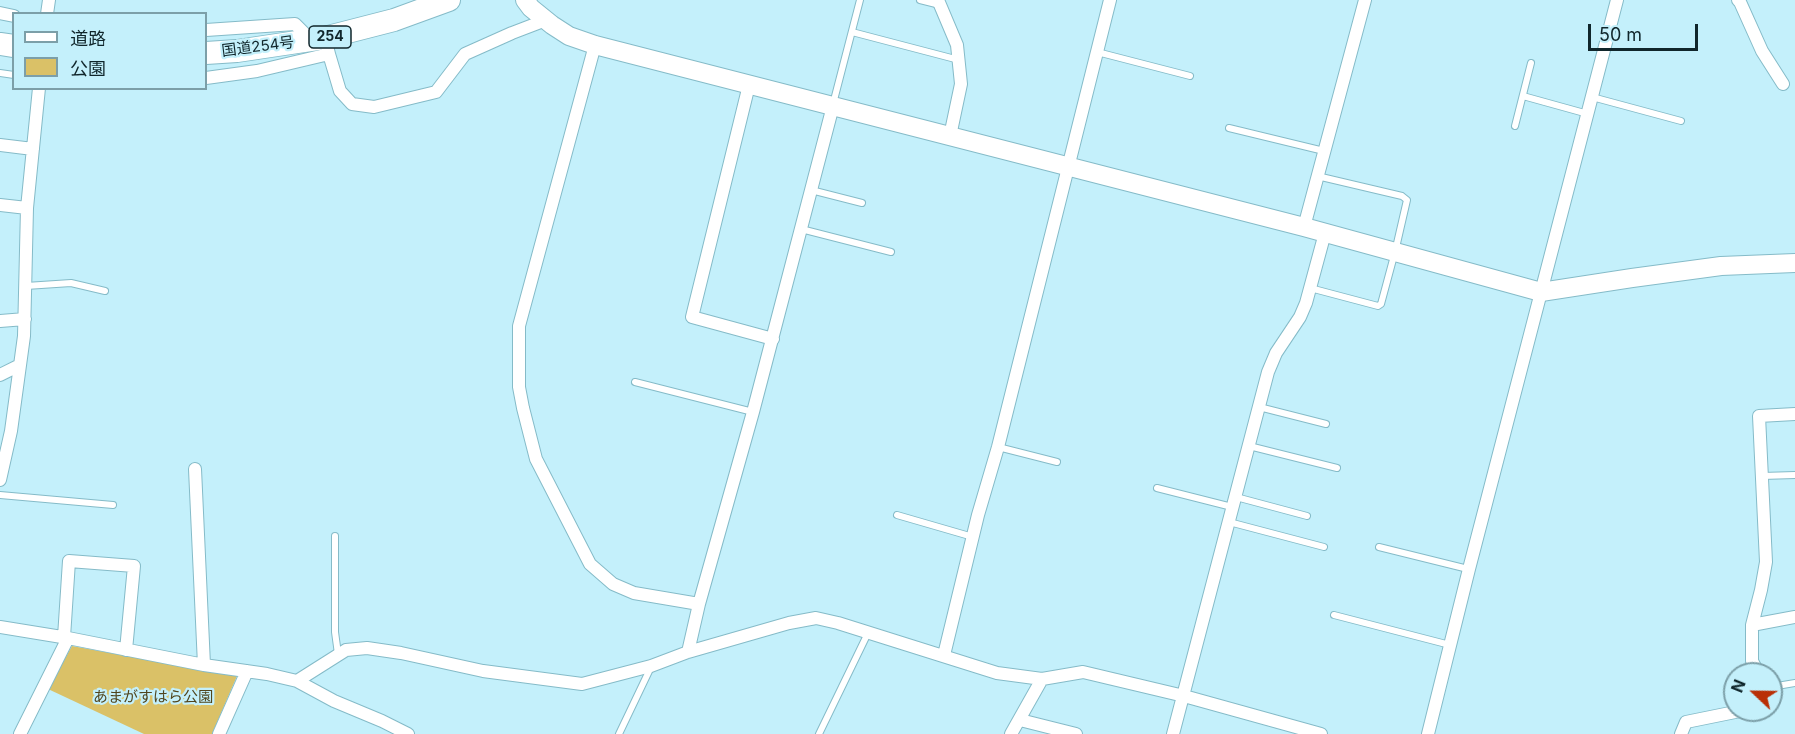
<!DOCTYPE html>
<meta charset="utf-8">
<style>
body{margin:0}
#map{position:relative;width:1795px;height:734px;overflow:hidden;background:#c4f0fb;font-family:Inter,"Noto Sans JP",sans-serif}
canvas{display:block}
.legend{position:absolute;left:12px;top:12px;width:195px;height:78px;box-sizing:border-box;background:#c4f0fb;border:2px solid #7c9fa8;margin:0;padding:8px 10px;list-style:none;font-size:18px;color:#10262b}
.legend li{display:flex;align-items:center;gap:12px;height:30px}
.legend b{width:30px;border:2px solid #7c9fa8}
.north{position:absolute;left:1723px;top:662px;width:60px;height:60px;box-sizing:border-box;background:#c4f0fb;border:2px solid #7c9fa8;border-radius:50%;rotate:292deg;font-size:16px;font-weight:700;line-height:24px;text-align:center;color:#10262b}
.north::after{content:'';display:block;margin:auto;width:21px;height:27px;background:#b92f06;clip-path:polygon(50% 0,100% 100%,50% 72%,0 100%)}
.scale{position:absolute;left:1588px;top:24px;width:110px;height:27px;box-sizing:border-box;border:3px solid #10262b;border-top:0;padding-left:8px;font-size:18px;line-height:21px;white-space:nowrap;color:#10262b;-webkit-text-stroke:4px #c4f0fb;paint-order:stroke}
</style>
<div id="map">
<canvas width="1795" height="734"></canvas>
<ul class="legend">
<li><b style="height:8px;background:#fff"></b>道路</li>
<li><b style="height:16px;background:#dac167"></b>公園</li>
</ul>
<div class="north">N</div>
<div class="scale">50 m</div>
</div>
<script>
const g = document.querySelector('canvas').getContext('2d');
g.lineJoin = 'round';
function fillPath(path, color) { g.fillStyle = color; g.fill(path, 'evenodd'); }
const shape = rows => new Path2D(rows.map(r => 'M' + r).join(''));
function trace(path, color, width, dash) { g.strokeStyle = color; g.lineWidth = width; g.lineCap = dash ? 'butt' : 'round'; g.setLineDash(dash || []); g.stroke(path); }
function write(font, color, halo, rows, align = 'center') {
  g.font = font + ' Inter,"Noto Sans JP",sans-serif'; g.lineWidth = 4.5; g.setLineDash([]); g.textBaseline = 'middle'; g.strokeStyle = halo; g.fillStyle = color; for (const [text, x, y, turn = 0] of rows) {
    g.save(); g.translate(x, y); g.rotate((+turn || 0) * Math.PI / 180); g.textAlign = isNaN(turn) ? turn : align; if (halo) g.strokeText(text, 0, 0); g.fillText(text, 0, 0); g.restore();
  }
}
const green = shape([
 [72,646,237,676,212,734,144,734,48,689]
]);
const lane = shape([
 [920,0,940,5],
 [852,32,959,60],
 [1097,52,1190,76],
 [0,73,14,75],
 [1523,96,1588,114],
 [1592,97,1681,121],
 [833,104,860,0],
 [1515,126,1531,63],
 [1229,128,1324,151],
 [811,190,862,203],
 [801,229,891,252],
 [26,286,71,283,105,291],
 [1310,288,1378,306,1381,304,1395,252,1407,200,1402,196,1317,176],
 [635,382,753,412],
 [1259,407,1326,424],
 [1249,446,1337,468],
 [998,447,1057,462],
 [1762,476,1795,475],
 [1157,488,1232,507],
 [0,495,113,505],
 [1236,497,1307,516],
 [897,515,973,537],
 [1229,522,1324,547],
 [335,536,335,632,338,654],
 [1379,547,1468,569],
 [1334,615,1450,645],
 [1771,687,1795,683],
 [619,734,651,667],
 [819,734,868,633]
]);
const street = shape([
 [938,0,957,45,961,84,950,136],
 [1738,0,1740,2,1762,51,1783,84],
 [0,13,14,16],
 [47,14,49,0],
 [206,30,295,24,311,40],
 [595,45,519,326,519,387,523,408,536,459,590,564,613,584,634,593,699,604],
 [329,54,340,91,352,104,374,107,436,92,465,54,512,33,546,20],
 [206,78,257,71,329,54,327,46],
 [749,85,692,317,773,339],
 [0,145,33,149],
 [0,205,27,208],
 [1304,227,1365,0],
 [0,321,25,319],
 [0,375,20,365],
 [1795,414,1759,416,1766,562,1761,590,1752,625,1795,617],
 [195,469,204,665],
 [0,480,11,431,24,336,27,208,39,88],
 [1752,625,1752,661,1759,674],
 [0,627,68,638,204,665,267,674,297,681,334,701,382,721,408,734],
 [64,637,69,561,134,566,126,650],
 [688,652,699,604,753,412,833,106],
 [944,655,978,515,998,447,1110,0],
 [297,681,346,650,367,648,401,653,483,671,582,684,651,666,688,652,789,623,816,618,838,623,997,673,1042,679,1083,672,1184,696,1321,734],
 [1771,695,1773,698,1771,700],
 [1020,720,1076,734],
 [20,734,68,638],
 [219,734,247,671],
 [1011,734,1042,679],
 [1173,734,1268,372,1276,353,1300,317,1306,303,1325,233],
 [1428,734,1469,569,1617,0],
 [1681,734,1686,722,1745,710]
]);
const secondary = shape([
 [525,0,531,8,552,25,569,36,595,45,1304,227,1541,292,1632,278,1721,266,1795,263]
]);
const highway = shape([
 [0,44,14,46],
 [206,53,237,51,324,38,394,20,449,0]
]);
const shields = [
 [330,37,42]
];
const shieldNames = [
 ["254",330,37]
];
const streetNames = [
 ["国道254号",258,47,-7]
];
const parkNames = [
 ["あまがすはら公園",153,697]
];
fillPath(green, '#dac167');
trace(lane, '#85bbc8', 8);
trace(street, '#85bbc8', 14);
trace(secondary, '#85bbc8', 20);
trace(highway, '#85bbc8', 24);
trace(lane, '#fff', 6);
trace(street, '#fff', 12);
trace(secondary, '#fff', 18);
trace(highway, '#fff', 22);
for (const [x, y, w] of shields) { const box = new Path2D(); box.roundRect(x - w / 2, y - 11, w, 22, 4.5); g.fillStyle = '#c4f0fb'; g.fill(box); trace(box, '#10262b', 1.5); }
write('bold 14px', '#10262b', null, shieldNames);
write('15px', '#10262b', '#c4f0fb', streetNames);
write('15px', '#50451d', '#c4f0fb', parkNames);
</script>
